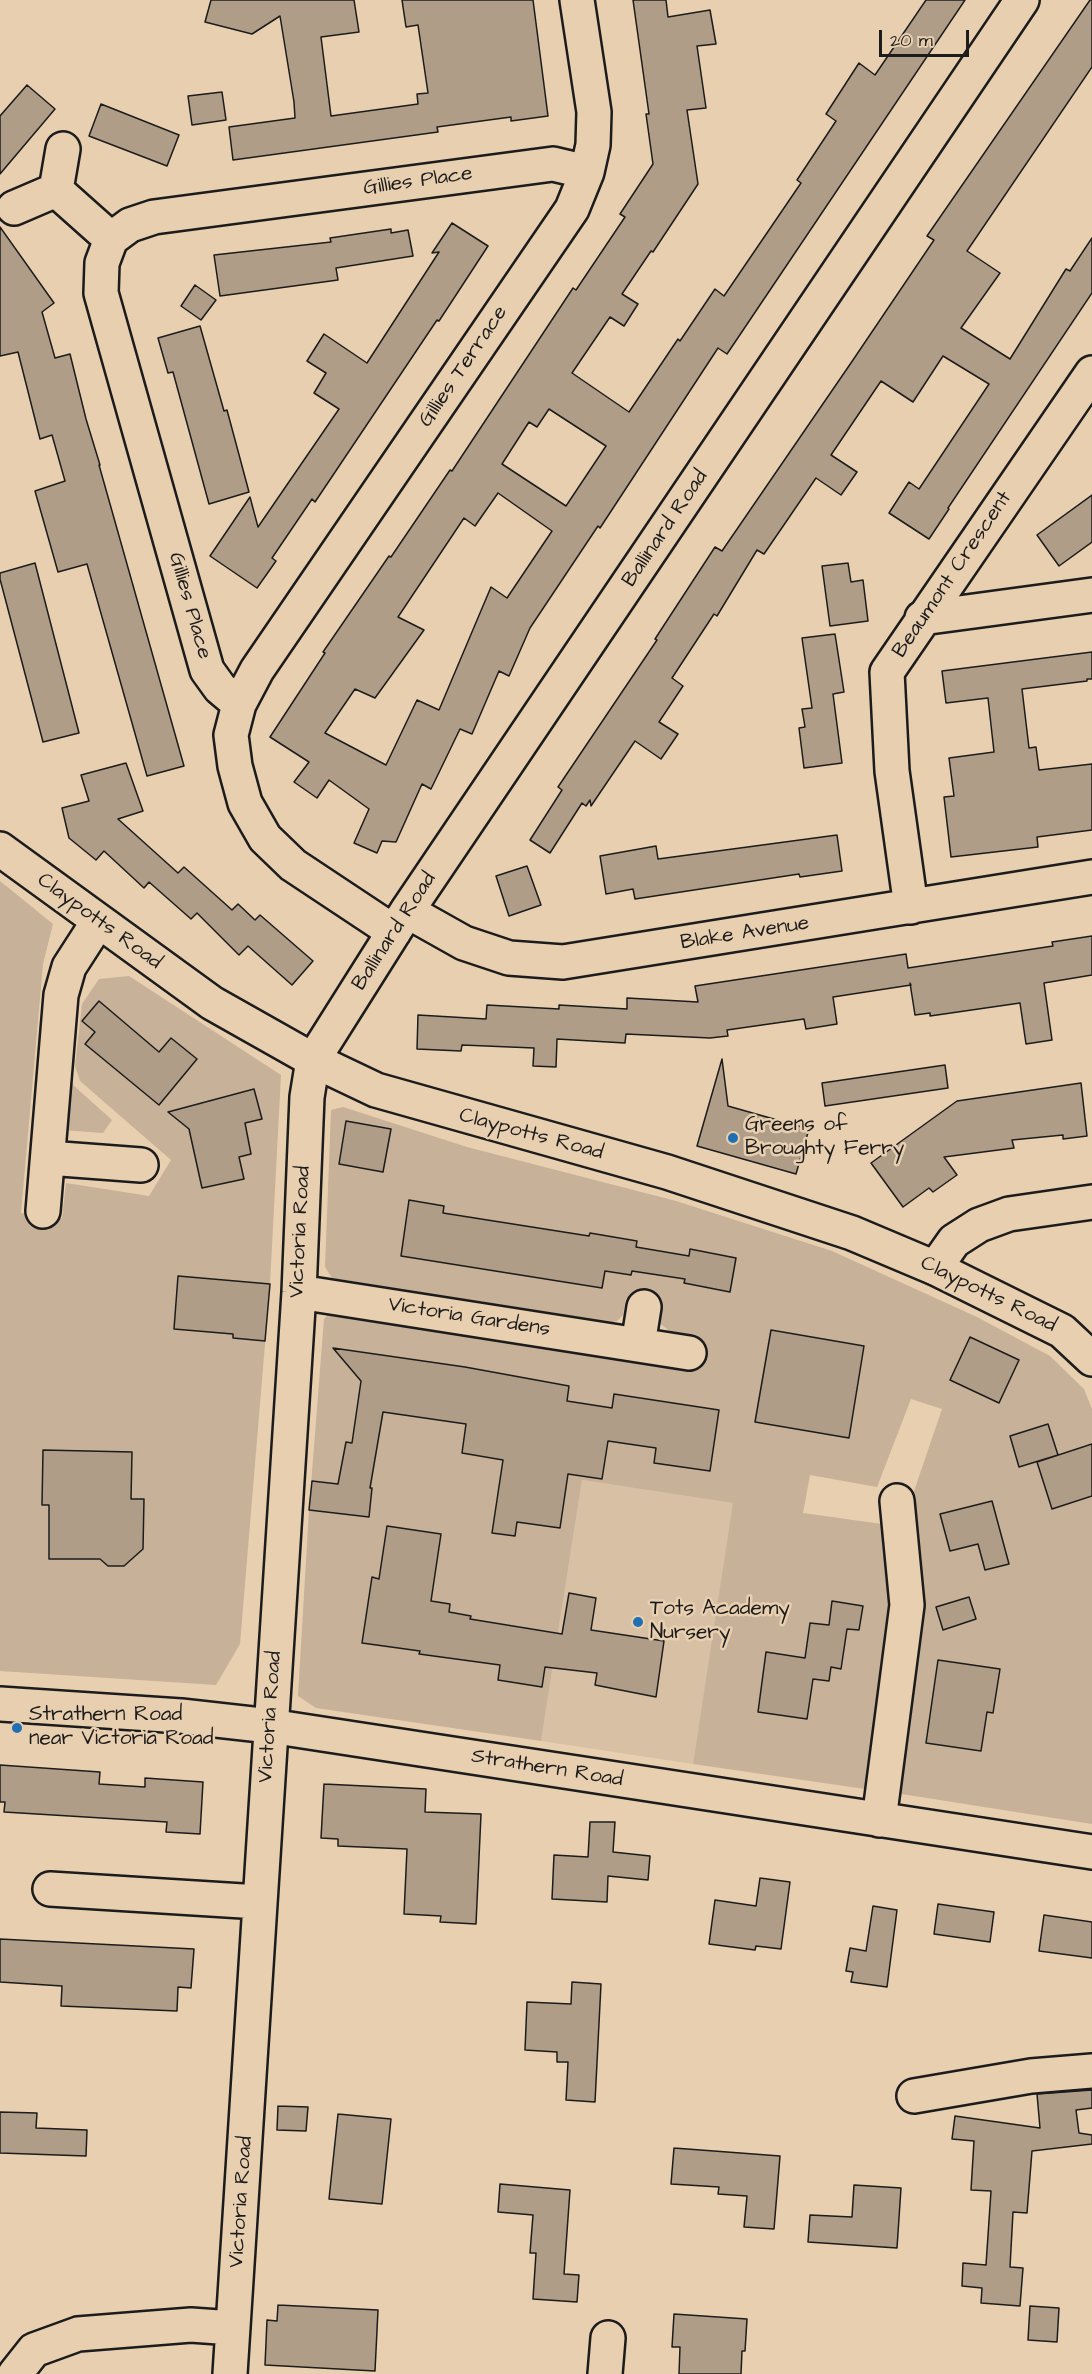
<!DOCTYPE html>
<style>
body{margin:0}
#map{position:relative;width:1092px;height:2374px;overflow:hidden;background:#e8cfb0;font-family:"Architects Daughter",sans-serif}
canvas{display:block}
.scale{position:absolute;left:879px;top:30px;width:90px;height:27px;box-sizing:border-box;border:3px solid #1c1c1c;border-top:0;padding-left:8px;font-size:18px;line-height:21px;white-space:nowrap;color:#1c1c1c;-webkit-text-stroke:4px #e8cfb0;paint-order:stroke}
</style>
<div id="map">
<canvas width="1092" height="2374"></canvas>
<div class="scale">20 m</div>
</div>
<script>
const g = document.querySelector('canvas').getContext('2d');
g.lineJoin = 'round';
function fillPath(path, color) { g.fillStyle = color; g.fill(path, 'evenodd'); }
const shape = rows => new Path2D(rows.map(r => 'M' + r).join(''));
function trace(path, color, width, dash) { g.strokeStyle = color; g.lineWidth = width; g.lineCap = dash ? 'butt' : 'round'; g.setLineDash(dash || []); g.stroke(path); }
function write(font, color, halo, rows, align = 'center') {
  g.font = font + ' "Architects Daughter",sans-serif'; g.lineWidth = 5; g.setLineDash([]); g.textBaseline = 'middle'; g.strokeStyle = halo; g.fillStyle = color; for (const [text, x, y, turn = 0] of rows) {
    g.save(); g.translate(x, y); g.rotate((+turn || 0) * Math.PI / 180); g.textAlign = isNaN(turn) ? turn : align; if (halo) g.strokeText(text, 0, 0); g.fillText(text, 0, 0); g.restore();
  }
}
const built = shape([
 [582,1480,734,1503,693,1764,541,1741]
]);
const green = shape([
 [0,881,53,924,43,964,21,1213,62,1218,66,1183,149,1196,171,1160,80,1081,75,1066,82,1004,99,979,129,976,281,1075,270,1284,240,1644,216,1685,0,1671],
 [67,1074,73,1085,112,1120,103,1133,62,1130],
 [343,1107,467,1147,676,1201,832,1251,977,1317,1050,1356,1084,1389,1092,1409,1092,1824,895,1793,911,1500,942,1409,911,1399,877,1487,810,1475,803,1513,889,1525,893,1604,865,1789,693,1764,733,1503,582,1480,541,1741,316,1708,298,1696,309,1510,324,1319,332,1311,693,1371,698,1337,672,1333,658,1322,660,1303,626,1298,623,1315,617,1321,608,1323,332,1278,325,1267,331,1110]
]);
const building = shape([
 [211,0,354,0,359,32,321,37,331,116,418,104,417,94,428,93,418,25,406,27,402,0,533,0,548,116,511,121,511,117,437,127,438,132,233,160,229,127,295,118,294,102,280,16,252,34,205,22,211,0],
 [633,0,666,0,668,17,710,10,716,44,697,46,706,108,687,110,698,184,653,252,651,251,622,294,638,304,624,326,610,317,572,373,629,412,678,339,680,341,715,289,724,296,801,183,797,180,836,121,826,114,859,63,875,75,926,0,965,0,727,354,718,348,600,528,598,526,530,628,509,676,499,671,472,734,460,729,431,789,422,784,396,842,382,841,377,853,354,843,369,809,329,780,317,798,294,782,309,762,270,737,325,653,323,652,389,556,391,557,450,470,452,471,573,288,576,290,625,217,620,214,653,164,646,114,649,114,633,0],
 [549,409,606,446,566,506,502,464,529,422,537,427,549,409],
 [498,493,552,531,507,598,491,587,439,710,417,700,386,765,325,733,355,689,375,698,424,630,398,617,464,518,475,526,498,493],
 [1090,0,1092,0,1092,67,967,251,1000,273,961,328,1010,359,1066,269,1070,271,1092,238,1092,293,948,508,949,509,929,539,889,513,909,482,919,489,989,384,943,356,913,402,881,381,831,455,857,472,841,495,816,478,764,554,757,550,717,616,714,614,672,678,683,686,659,722,678,734,661,759,635,741,591,806,590,800,586,806,582,803,550,853,530,840,562,790,558,787,657,640,655,639,715,547,722,551,853,360,934,240,927,236,1090,0],
 [27,85,55,109,0,174,0,116,27,85],
 [222,92,226,120,192,125,188,96,222,92],
 [101,104,179,135,167,166,89,136,101,104],
 [452,223,488,246,439,321,437,320,315,502,312,499,272,558,276,561,257,588,210,556,250,497,258,527,339,409,314,393,326,373,307,361,324,334,367,363,439,252,432,253,452,223],
 [0,227,54,303,42,312,55,358,70,354,86,419,100,465,99,465,184,766,147,776,87,564,58,572,35,491,65,481,52,435,40,439,18,352,0,356,0,227],
 [391,229,391,233,408,230,413,256,336,268,338,280,220,296,214,255,331,242,330,238,391,229],
 [195,285,216,300,201,320,181,306,195,285],
 [200,326,224,411,227,410,249,492,209,504,173,372,168,373,158,338,200,326],
 [1092,495,1092,542,1059,566,1037,535,1092,495],
 [35,563,79,733,43,742,0,579,0,573,35,563],
 [848,563,851,582,863,580,868,621,830,626,822,566,848,563],
 [835,634,844,692,833,694,842,763,804,768,799,728,805,727,802,709,812,708,802,638,835,634],
 [1092,652,1092,679,1087,679,1087,681,1022,689,1029,748,1036,747,1039,770,1092,764,1092,830,1037,837,1038,847,951,857,944,797,954,796,949,758,994,752,988,698,946,703,942,671,1092,652],
 [126,763,143,811,118,819,178,873,184,867,232,910,238,904,255,920,260,915,313,961,292,985,248,946,239,955,197,913,191,919,149,882,144,888,104,851,96,860,69,838,62,808,89,801,81,775,126,763],
 [837,835,842,871,800,877,799,874,635,899,633,889,606,894,600,856,656,846,658,859,837,835],
 [527,866,541,905,509,916,496,876,527,866],
 [1092,936,1092,975,1044,983,1052,1040,1026,1044,1020,1003,930,1016,930,1013,915,1015,910,983,911,985,833,997,837,1024,806,1029,804,1019,727,1030,728,1036,710,1038,626,1034,625,1043,557,1039,556,1067,533,1066,534,1048,462,1045,461,1051,417,1049,418,1015,486,1019,487,1005,559,1009,559,1005,627,1009,627,998,698,1002,695,986,906,954,908,968,1053,946,1052,942,1092,936],
 [99,1001,159,1052,171,1038,197,1059,159,1105,85,1044,95,1032,82,1021,99,1001],
 [722,1059,728,1106,809,1129,796,1174,697,1146,722,1059],
 [945,1065,948,1088,825,1106,822,1083,945,1065],
 [1081,1083,1087,1136,1063,1139,1063,1135,1012,1140,1014,1148,944,1157,957,1175,933,1192,929,1188,903,1207,871,1163,957,1101,1081,1083],
 [254,1089,262,1119,245,1123,251,1154,239,1157,244,1179,202,1188,189,1129,168,1112,254,1089],
 [346,1121,391,1129,383,1172,339,1164,346,1121],
 [409,1200,444,1206,443,1213,589,1236,590,1233,637,1241,636,1247,689,1256,690,1249,736,1258,730,1292,684,1283,685,1279,632,1271,631,1275,605,1271,602,1288,401,1256,409,1200],
 [178,1276,270,1284,265,1341,233,1338,233,1334,174,1329,178,1276],
 [771,1330,864,1346,849,1438,755,1422,771,1330],
 [970,1337,1019,1360,999,1403,950,1380,970,1337],
 [333,1348,465,1367,569,1386,567,1401,612,1408,614,1394,719,1410,710,1471,654,1463,656,1448,608,1441,602,1479,568,1474,560,1528,517,1522,515,1536,492,1533,503,1460,462,1453,466,1424,383,1412,370,1488,372,1488,369,1517,309,1510,312,1481,338,1484,346,1442,352,1443,361,1381,333,1348],
 [1048,1424,1058,1455,1019,1467,1010,1436,1048,1424],
 [1092,1444,1092,1496,1052,1509,1037,1462,1092,1444],
 [43,1450,132,1452,131,1499,144,1499,143,1549,124,1566,108,1566,100,1559,49,1559,49,1505,42,1505,43,1450],
 [992,1501,1009,1564,985,1570,978,1544,950,1551,940,1514,992,1501],
 [387,1526,441,1534,431,1601,450,1604,449,1612,471,1616,470,1619,562,1634,569,1593,596,1598,591,1630,664,1641,656,1697,595,1685,597,1673,545,1667,542,1687,498,1680,500,1665,419,1654,420,1651,362,1643,372,1577,379,1579,387,1526],
 [969,1597,976,1619,943,1630,936,1607,969,1597],
 [832,1601,863,1606,859,1630,847,1629,841,1669,831,1667,829,1681,813,1679,807,1719,758,1712,766,1652,805,1658,810,1623,829,1625,832,1601],
 [938,1660,1000,1669,993,1713,987,1712,981,1751,926,1743,938,1660],
 [0,1765,100,1772,99,1784,145,1787,145,1778,203,1782,200,1834,166,1832,167,1822,4,1812,5,1802,0,1802,0,1765],
 [324,1784,426,1789,425,1812,481,1814,476,1924,440,1922,441,1916,404,1914,407,1849,338,1846,338,1839,321,1838,324,1784],
 [590,1822,615,1822,613,1852,650,1856,648,1880,608,1876,607,1902,552,1899,554,1855,588,1857,590,1822],
 [760,1878,790,1882,781,1949,756,1946,755,1950,709,1944,715,1900,756,1906,760,1878],
 [938,1904,994,1912,990,1942,934,1934,938,1904],
 [873,1906,897,1910,887,1987,851,1982,853,1972,846,1971,850,1948,866,1951,873,1906],
 [1044,1915,1092,1922,1092,1958,1039,1951,1044,1915],
 [0,1939,194,1949,191,1988,178,1987,177,2011,61,2006,62,1986,0,1982,0,1939],
 [572,1982,601,1984,595,2102,566,2100,568,2062,557,2062,557,2052,525,2050,527,2002,571,2004,572,1982],
 [1092,2090,1092,2108,1076,2110,1079,2133,1092,2135,1092,2144,1032,2151,1027,2213,1013,2212,1010,2267,1023,2268,1020,2306,981,2303,982,2288,962,2286,963,2263,986,2265,991,2191,971,2190,974,2141,952,2139,955,2116,1040,2128,1037,2094,1092,2090],
 [278,2106,308,2107,306,2131,277,2130,278,2106],
 [0,2112,37,2113,36,2128,87,2130,86,2156,0,2153,0,2112],
 [338,2114,391,2119,382,2204,329,2199,338,2114],
 [674,2148,780,2156,774,2229,744,2227,747,2196,718,2194,719,2187,671,2184,674,2148],
 [500,2184,570,2190,564,2274,579,2275,577,2302,533,2299,536,2253,530,2253,533,2215,498,2212,500,2184],
 [854,2185,901,2188,897,2248,808,2242,810,2215,852,2217,854,2185],
 [278,2305,378,2310,375,2371,265,2365,267,2320,277,2321,278,2305],
 [1030,2306,1059,2308,1057,2342,1028,2340,1030,2306],
 [674,2314,747,2319,745,2351,742,2351,741,2374,679,2374,680,2347,672,2347,674,2314]
]);
const minor = shape([
 [56,190,111,239],
 [14,208,56,190,63,149],
 [922,618,1092,595],
 [239,704,257,670,572,209,587,172,593,145,594,112,577,0],
 [911,907,892,771,887,672,1092,373],
 [407,911,464,943,509,958,563,962,1092,877],
 [394,932,293,865,265,838,245,803,235,766,231,735,239,704,220,688,207,670,101,293,102,263,111,239,130,225,154,217,553,164,587,172],
 [48,1158,141,1165],
 [43,1211,61,995,69,967,98,922],
 [935,1268,954,1241,979,1225,1009,1214,1092,1202],
 [299,1292,689,1353],
 [638,1345,644,1307],
 [0,1704,181,1716,270,1726,1092,1852],
 [879,1820,907,1605,897,1501],
 [50,1889,259,1902],
 [914,2096,1031,2076,1092,2071],
 [15,2374,34,2350,78,2334,191,2325,233,2328],
 [230,2374,299,1292,307,1097,313,1060,407,911,1022,0],
 [605,2374,608,2338]
]);
const major = shape([
 [0,849,212,1003,313,1060,376,1090,667,1172,852,1233,935,1268,1062,1331,1092,1359]
]);
const markers = [
 [733,1138,6,"#1f6fb2"],
 [638,1622,6,"#1f6fb2"],
 [17,1728,6,"#1f6fb2"]
];
const streetNames = [
 ["Gillies Place",418,182,-8],
 ["Gillies Terrace",464,367,-56],
 ["Ballinard Road",666,529,-56],
 ["Beaumont Crescent",953,575,-56],
 ["Gillies Place",189,606,74],
 ["Claypotts Road",99,922,36],
 ["Ballinard Road",395,932,-57],
 ["Blake Avenue",745,934,-9],
 ["Claypotts Road",531,1135,15],
 ["Victoria Road",301,1232,-87],
 ["Claypotts Road",988,1295,26],
 ["Victoria Gardens",469,1318,9],
 ["Victoria Road",271,1717,-86],
 ["Strathern Road",547,1769,9],
 ["Victoria Road",242,2202,-86]
];
const poiNames = [
 ["Greens of",745,1126],
 ["Broughty Ferry",745,1150],
 ["Tots Academy",650,1610],
 ["Nursery",650,1634],
 ["Strathern Road",29,1716],
 ["near Victoria Road",29,1740]
];
fillPath(built, '#d7c0a4');
fillPath(green, '#c7b198');
fillPath(building, '#af9d87');
trace(building, '#1c1c1c', 1.5);
trace(minor, '#1c1c1c', 38);
trace(major, '#1c1c1c', 38);
trace(minor, '#e8cfb0', 33);
trace(major, '#e8cfb0', 33);
for (const [x, y, r, color] of markers) { const dot = new Path2D(); dot.arc(x, y, r, 0, 2 * Math.PI); g.fillStyle = color; g.fill(dot); trace(dot, '#e8cfb0', 2); }
write('21px', '#1c1c1c', '#e8cfb0', streetNames);
write('21px', '#1c1c1c', '#e8cfb0', poiNames, 'left');
</script>
